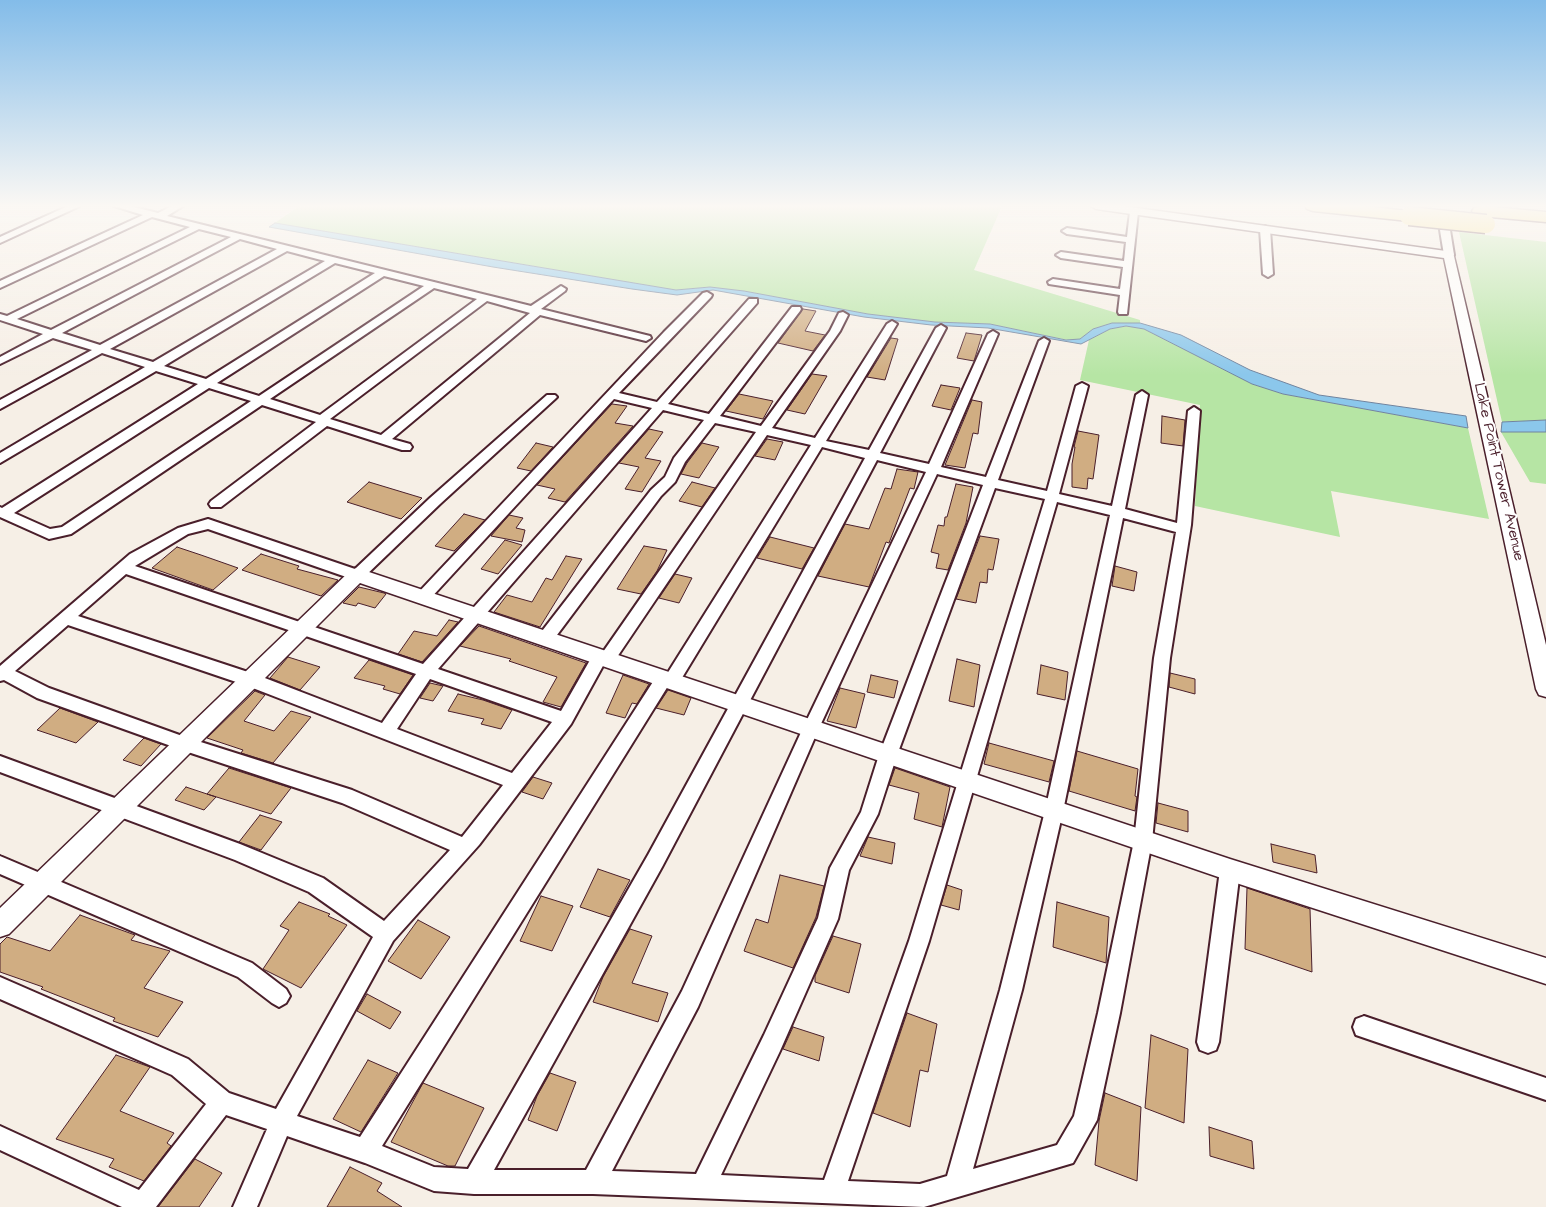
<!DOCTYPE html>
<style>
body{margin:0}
canvas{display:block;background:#f6efe6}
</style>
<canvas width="1546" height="1207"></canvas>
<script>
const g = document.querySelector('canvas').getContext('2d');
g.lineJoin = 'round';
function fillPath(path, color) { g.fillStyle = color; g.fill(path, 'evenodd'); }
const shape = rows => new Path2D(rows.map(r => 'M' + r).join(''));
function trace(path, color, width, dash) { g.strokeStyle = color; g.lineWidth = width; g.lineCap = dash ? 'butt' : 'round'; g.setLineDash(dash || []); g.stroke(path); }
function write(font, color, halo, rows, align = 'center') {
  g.font = font + ' "Architects Daughter",sans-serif'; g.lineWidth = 4; g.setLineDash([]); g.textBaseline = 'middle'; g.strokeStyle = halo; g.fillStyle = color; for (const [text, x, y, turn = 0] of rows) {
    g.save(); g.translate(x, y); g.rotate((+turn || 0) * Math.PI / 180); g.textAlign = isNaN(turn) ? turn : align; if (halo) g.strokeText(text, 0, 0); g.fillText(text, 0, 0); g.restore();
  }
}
const green = shape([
 [299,206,1002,206,974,270,1140,320,1140,323,1112,323,1093,329,1080,339,1072,341,990,324,935,322,868,314,744,291,710,287,676,290,275,223],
 [1459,232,1546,242,1546,420,1502,422],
 [1126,326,1144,329,1252,384,1283,394,1468,428,1489,519,1331,491,1340,537,1195,506,1200,405,1080,380,1089,340,1110,329],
 [1501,432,1546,432,1546,484,1530,482]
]);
const water = shape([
 [275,223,676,290,710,287,744,291,868,314,935,322,990,324,1066,340,1080,339,1093,329,1112,323,1140,323,1181,335,1250,370,1319,395,1466,416,1468,428,1283,394,1252,384,1144,329,1126,326,1110,329,1081,344,988,328,931,325,864,317,713,290,677,295,632,289,493,267,269,227,275,223],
 [1546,420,1546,432,1501,432,1502,422,1546,420]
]);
const building = shape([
 [803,309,816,311,805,331,825,335,813,351,778,343,803,309],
 [966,333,982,335,974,361,957,358,966,333],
 [891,338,898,339,885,380,867,377,891,338],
 [812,374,827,376,805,414,787,410,812,374],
 [941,385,960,388,951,410,932,406,941,385],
 [739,394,773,401,763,419,726,411,739,394],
 [972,400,982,402,978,434,973,433,965,468,945,465,972,400],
 [612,404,627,406,615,423,633,426,565,502,548,498,555,489,537,485,612,404],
 [1162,416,1185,420,1183,446,1161,443,1162,416],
 [649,429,663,432,645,458,661,461,642,492,625,489,639,467,619,463,649,429],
 [1078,431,1099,435,1093,479,1088,478,1087,489,1072,487,1072,464,1075,447,1074,447,1078,431],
 [767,439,783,442,775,460,755,456,767,439],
 [536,443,553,447,531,471,517,468,536,443],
 [702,443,719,447,699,478,681,474,687,463,702,443],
 [897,469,918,472,914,489,910,488,889,543,886,542,869,587,818,576,845,524,869,529,885,488,891,489,897,469],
 [369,482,422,498,401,519,347,502,369,482],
 [692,482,715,488,702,507,679,501,692,482],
 [956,484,973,487,966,523,948,570,936,568,939,554,931,552,938,525,944,526,945,517,947,517,956,484],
 [464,514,485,520,454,551,435,546,464,514],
 [509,515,523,518,516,528,525,530,522,542,491,536,509,515],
 [980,536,999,539,993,570,988,569,987,583,980,582,976,603,956,599,980,536],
 [770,537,814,548,802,569,757,558,770,537],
 [505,540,522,545,498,574,481,569,505,540],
 [644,546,667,550,657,571,641,594,617,589,644,546],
 [177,547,201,555,238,568,213,590,152,568,177,547],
 [261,554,299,566,297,569,338,580,321,596,242,570,261,554],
 [566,556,582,559,540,627,494,612,507,595,532,602,546,578,552,580,566,556],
 [1115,566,1137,572,1134,591,1112,586,1115,566],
 [675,574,692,578,679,603,659,598,675,574],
 [359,587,384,593,386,594,375,608,358,603,356,606,343,603,359,587],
 [449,620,458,622,422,662,398,654,414,631,437,636,449,620],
 [479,626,586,663,561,707,543,702,557,677,509,661,511,659,460,646,479,626],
 [288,657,320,667,300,690,270,678,288,657],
 [957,659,980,665,974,707,949,701,957,659],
 [369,660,413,675,400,694,383,689,385,686,354,678,369,660],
 [1041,665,1068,672,1065,700,1037,694,1041,665],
 [1170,673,1195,679,1195,694,1169,687,1170,673],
 [623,675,649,684,637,704,632,703,625,718,606,713,623,675],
 [871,675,898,681,894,698,867,692,871,675],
 [430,683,443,686,433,701,420,698,430,683],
 [840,688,865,694,856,728,827,721,840,688],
 [668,690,691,698,684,715,656,708,668,690],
 [255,691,265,695,244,721,274,731,291,711,311,717,273,763,241,753,243,750,207,738,255,691],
 [458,694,483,700,512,710,501,729,481,724,484,719,448,711,458,694],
 [60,708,98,722,76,743,37,730,60,708],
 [144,738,161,744,141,766,123,760,144,738],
 [989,743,1054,761,1049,782,984,764,989,743],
 [1077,751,1138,769,1135,796,1137,797,1135,811,1069,791,1077,751],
 [229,768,291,788,271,814,207,794,229,768],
 [895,768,950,787,942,827,914,819,919,793,889,785,895,768],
 [533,777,552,783,543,799,522,792,533,777],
 [186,787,216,797,204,810,175,800,186,787],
 [1158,803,1188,811,1188,832,1156,823,1158,803],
 [260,815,282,822,261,850,239,842,260,815],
 [868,837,895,843,892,864,860,856,868,837],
 [1271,844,1315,855,1317,873,1273,862,1271,844],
 [598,869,630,880,610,917,580,907,598,869],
 [780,875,824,886,816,917,793,968,744,951,756,919,768,923,780,875],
 [947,885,962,890,959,910,941,905,947,885],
 [1247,888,1310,909,1312,972,1245,949,1247,888],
 [541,896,573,906,552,951,520,941,541,896],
 [299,902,330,914,328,916,347,925,301,988,263,969,289,930,280,926,299,902],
 [1057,902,1109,917,1106,963,1053,947,1057,902],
 [80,915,135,935,131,940,170,951,144,988,183,1002,158,1037,113,1021,115,1018,41,989,43,987,0,972,0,944,7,937,50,951,80,915],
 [418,920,450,937,421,979,388,961,418,920],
 [630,929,652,936,632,983,668,993,658,1022,593,1002,603,977,630,929],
 [833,936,861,944,849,993,815,982,815,976,833,936],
 [367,994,401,1012,390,1029,357,1011,367,994],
 [907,1013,937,1024,928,1072,920,1070,910,1127,873,1113,907,1013],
 [793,1027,824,1037,819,1061,783,1049,793,1027],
 [1151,1035,1188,1049,1184,1123,1145,1108,1151,1035],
 [116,1055,150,1067,120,1111,174,1133,167,1143,171,1146,144,1181,109,1167,114,1159,56,1139,116,1055],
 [368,1060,398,1073,361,1132,333,1119,368,1060],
 [550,1073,576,1082,557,1131,528,1120,537,1096,550,1073],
 [423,1083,484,1108,455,1166,448,1166,391,1142,423,1083],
 [1105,1093,1141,1107,1137,1181,1095,1165,1099,1121,1105,1093],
 [1209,1127,1252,1141,1254,1169,1210,1156,1209,1127],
 [195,1159,222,1173,199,1207,158,1207,195,1159],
 [350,1167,382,1183,377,1191,402,1207,327,1207,350,1167]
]);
const minor = shape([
 [68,206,80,206,0,243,0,237,68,206],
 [114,206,130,206,158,213,172,206,183,206,167,216,531,306,561,286,566,289,565,291,541,309,650,336,651,338,646,341,540,315,392,439,410,444,412,447,410,450,402,450,327,426,221,507,211,507,209,504,211,501,316,422,262,405,71,534,49,539,0,517,0,507,2,508,198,384,156,371,0,463,0,453,145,367,102,353,0,409,0,400,92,350,53,338,0,364,0,357,43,334,0,320,0,314,7,316,190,227,152,217,0,288,0,281,143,215,114,206],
 [199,229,231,237,51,330,17,319,199,229],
 [240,239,277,249,100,345,62,333,240,239],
 [287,251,325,261,153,362,110,349,287,251],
 [335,263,375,273,206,379,164,366,335,263],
 [384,276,424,286,259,396,217,383,384,276],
 [434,288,477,299,320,415,270,399,434,288],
 [487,301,530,313,381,435,330,419,487,301],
 [209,388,251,401,62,527,50,529,14,513,209,388],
 [1134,209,1138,212,1127,314,1119,314,1118,312,1120,295,1049,284,1048,282,1053,279,1120,289,1123,267,1061,258,1056,255,1061,252,1124,261,1126,242,1067,234,1062,231,1067,228,1127,237,1130,212,1134,209],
 [1265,226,1270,229,1273,274,1268,277,1263,274,1260,229,1265,226],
 [1445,227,1450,230,1454,255,1449,258,1444,255,1440,230,1445,227],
 [707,292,712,295,711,297,619,393,657,402,749,299,757,299,757,303,668,404,709,414,792,307,800,307,801,309,800,311,720,416,761,426,830,331,839,313,843,312,848,315,840,331,772,428,815,438,887,324,892,321,897,324,826,441,869,450,936,328,941,325,946,328,880,453,929,464,988,334,993,331,998,334,941,467,986,477,1039,341,1044,338,1049,341,998,480,1047,491,1076,386,1082,383,1088,386,1059,494,1112,506,1136,395,1142,391,1148,395,1125,509,1177,523,1188,411,1194,407,1200,411,1191,525,1170,658,1152,841,1120,1013,1097,1120,1073,1163,924,1207,593,1194,474,1194,434,1191,365,1163,287,1136,257,1207,233,1207,267,1129,226,1115,156,1207,122,1207,0,1150,0,1126,139,1190,206,1104,172,1075,0,999,0,977,188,1059,229,1093,276,1109,373,937,309,892,235,860,0,772,0,756,240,844,323,878,384,921,450,850,342,803,185,751,37,698,4,680,0,681,0,666,130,554,178,528,208,519,355,569,430,498,547,395,555,395,557,397,555,399,440,504,362,579,357,580,352,579,208,529,188,534,135,566,423,664,652,408,614,399,428,601,423,602,418,601,416,597,418,593,664,332,703,293,707,292],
 [663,410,704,420,674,458,665,477,651,490,539,635,537,639,539,643,545,645,551,643,661,496,675,482,685,462,715,423,756,432,603,652,594,653,561,711,438,669,663,410],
 [767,435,811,445,667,674,658,674,360,1137,297,1116,393,941,479,845,571,724,604,664,613,663,767,435],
 [822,447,865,458,648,855,468,1169,434,1167,382,1146,668,686,677,686,822,447],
 [877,460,926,472,803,728,682,991,586,1170,494,1170,662,867,877,460],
 [937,474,983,485,879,755,861,812,830,868,818,918,764,1035,696,1174,612,1171,698,1007,819,728,937,474],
 [995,488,1045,499,909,941,824,1180,721,1175,780,1051,838,919,849,870,878,814,897,755,995,488],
 [1057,502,1110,515,1045,811,1000,990,947,1176,920,1184,848,1181,929,941,1057,502],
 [1123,518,1176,532,1154,658,1134,841,1098,1013,1074,1116,1057,1145,973,1169,1022,990,1063,811,1123,518],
 [126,574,416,674,382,723,257,675,78,616,126,574],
 [68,625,245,685,503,785,462,837,352,790,185,737,49,688,15,671,68,625],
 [430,679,552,722,512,773,397,729,430,679],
 [0,856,252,963,286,989,290,996,286,1003,279,1007,272,1003,238,977,0,874,0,856],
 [1230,861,1237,864,1240,870,1219,1042,1216,1050,1208,1053,1200,1050,1197,1042,1220,870,1223,864,1230,861],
 [1364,1016,1546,1078,1546,1100,1356,1035,1353,1027,1356,1019,1364,1016]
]);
const tertiary = shape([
 [1091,206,1123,206,1453,252,1546,645,1546,697,1539,695,1536,689,1444,258,1096,209,1091,206],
 [357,568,1230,859,1546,958,1546,984,1230,881,360,583,9,934,0,937,0,908,351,570,357,568]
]);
const motorway = shape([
 [1305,206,1363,206,1409,211,1415,213,1417,216,1415,219,1409,221,1313,211,1307,209,1305,206],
 [1483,206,1546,212,1546,222,1480,216,1474,214,1472,211,1474,208,1483,206]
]);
const motorwayBridge = shape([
 [1409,216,1486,224]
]);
const streetNames = [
 ["Lake Point Tower Avenue",1498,472,77]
];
fillPath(green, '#b6e5a4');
fillPath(water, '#8bc7eb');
trace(water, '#71849e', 1);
fillPath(building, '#d0ad82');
trace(building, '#4a1f2b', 1);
trace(minor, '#4a1f2b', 4);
trace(tertiary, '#4a1f2b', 3);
trace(motorway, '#4a1f2b', 3);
fillPath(minor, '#fff');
fillPath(tertiary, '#fff');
fillPath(motorway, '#f9e181');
trace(motorwayBridge, '#4a1f2b', 21, []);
trace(motorwayBridge, '#f9e181', 18);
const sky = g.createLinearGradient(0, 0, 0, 375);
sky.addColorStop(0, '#83bce9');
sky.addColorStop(0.55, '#fbf8f4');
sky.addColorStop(1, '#fbf8f400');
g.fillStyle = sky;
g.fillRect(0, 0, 1546, 375);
write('15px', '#4a1f2b', '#fff', streetNames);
</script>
